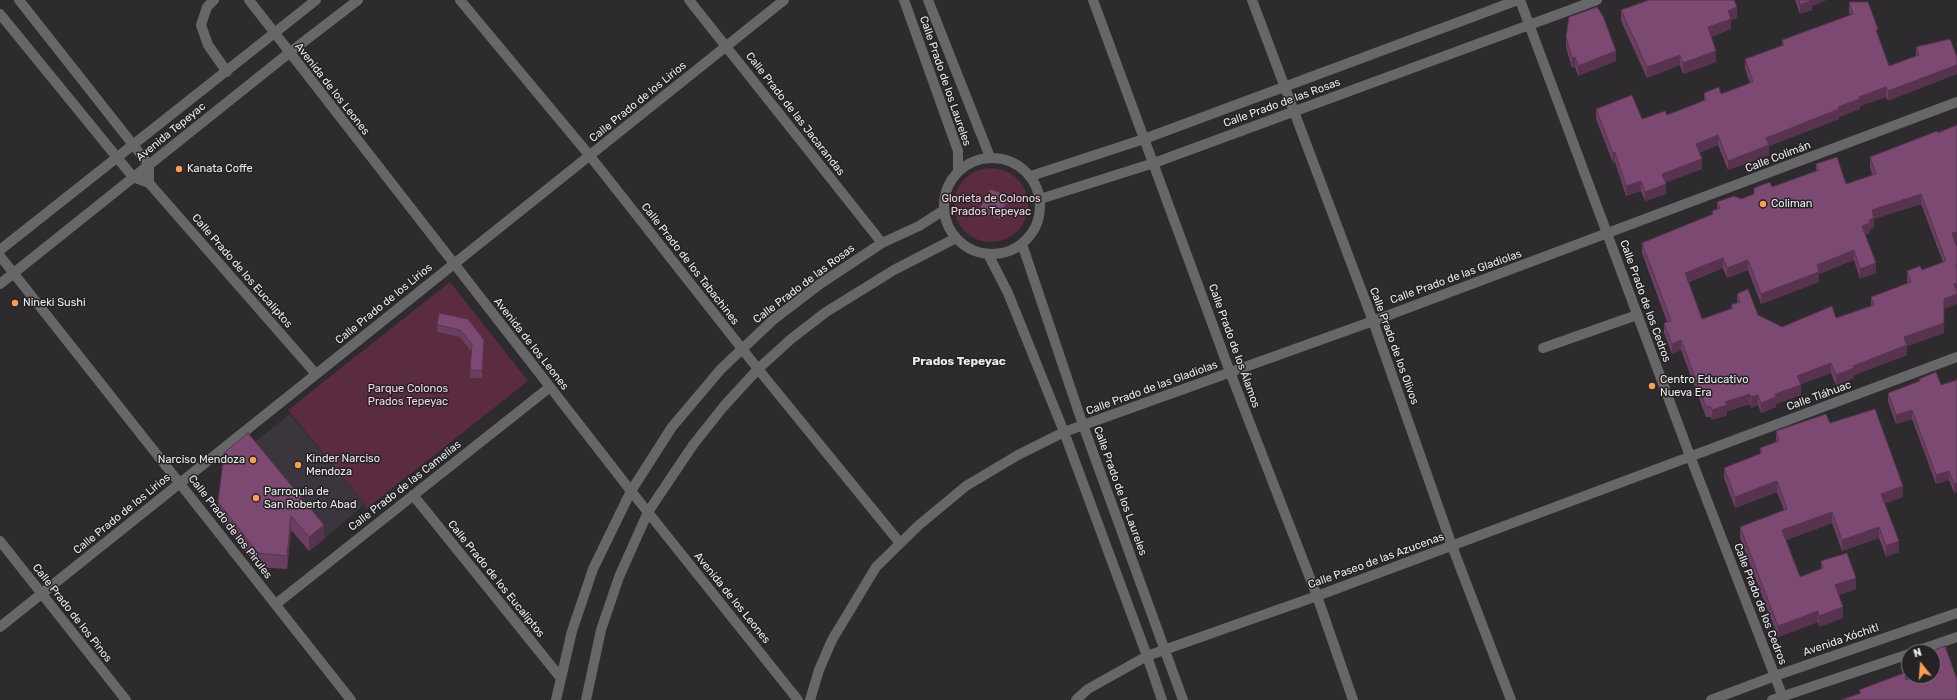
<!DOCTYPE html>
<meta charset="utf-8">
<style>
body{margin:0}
#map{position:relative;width:1957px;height:700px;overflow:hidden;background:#2e2b2f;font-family:Rubik,sans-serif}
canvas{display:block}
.north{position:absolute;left:1901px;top:644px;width:40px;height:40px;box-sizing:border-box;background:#242225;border:1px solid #747275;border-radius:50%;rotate:343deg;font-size:11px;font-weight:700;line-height:16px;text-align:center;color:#edebee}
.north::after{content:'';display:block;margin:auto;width:14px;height:18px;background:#fc9d54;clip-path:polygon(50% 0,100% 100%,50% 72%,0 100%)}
</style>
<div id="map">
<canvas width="1957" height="700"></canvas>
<div class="north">N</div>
</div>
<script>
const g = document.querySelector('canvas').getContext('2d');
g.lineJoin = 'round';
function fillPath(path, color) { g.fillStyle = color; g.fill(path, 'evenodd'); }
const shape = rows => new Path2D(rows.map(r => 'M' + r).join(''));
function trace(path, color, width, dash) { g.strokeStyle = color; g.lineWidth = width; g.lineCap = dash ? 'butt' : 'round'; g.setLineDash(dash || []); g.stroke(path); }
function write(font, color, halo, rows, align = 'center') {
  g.font = font + ' Rubik,sans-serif'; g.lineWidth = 3; g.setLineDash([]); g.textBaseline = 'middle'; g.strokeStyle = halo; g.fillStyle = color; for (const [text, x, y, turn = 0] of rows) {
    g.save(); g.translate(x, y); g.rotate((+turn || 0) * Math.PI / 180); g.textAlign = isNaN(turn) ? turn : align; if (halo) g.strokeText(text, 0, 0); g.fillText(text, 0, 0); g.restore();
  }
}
const built = shape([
 [290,414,365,504,324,539,248,447]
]);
const green = shape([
 '954 205a37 37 0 1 1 74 0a37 37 0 1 1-74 0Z',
 [450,282,528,381,366,509,365,504,288,410]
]);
const minor = shape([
 [19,0,149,165,149,183],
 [214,0,207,7,201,25,208,45,227,72],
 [249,0,631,491,798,700],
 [460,0,590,156,758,369,900,543],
 [689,0,882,243],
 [904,0,958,151,958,171],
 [928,0,990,157],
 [1093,0,1230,372,1317,596,1353,700],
 [1252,0,1373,321,1452,546,1511,700],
 [1520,0,1690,456,1784,700],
 [0,14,133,177,149,183,316,374],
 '944 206a48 48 0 1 1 96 0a48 48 0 1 1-96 0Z',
 [1031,176,1144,139,1518,0],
 [1040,199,1154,163,1597,0],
 [1022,244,1083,425,1183,700],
 [0,250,316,0],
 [988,254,1008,293,1064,432,1147,656,1162,700],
 [0,256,351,700],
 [0,284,289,53,358,0],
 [1543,348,1637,315],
 [413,495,560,677],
 [0,541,126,700],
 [276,604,550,387],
 [0,627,784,0],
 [1914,652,1957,637],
 [556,700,572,631,593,569,631,491,672,427,721,369,773,320,820,284,882,243,919,226,944,210],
 [586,700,601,630,619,577,648,512,693,445,724,406,758,369,791,339,826,312,894,270,956,238],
 [810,700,819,670,832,640,876,567,919,525,966,486,1018,455,1064,432,1373,321,1957,102],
 [1076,700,1088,689,1147,656,1317,596,1957,357],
 [1711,700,1775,676,1957,613],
 [1772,700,1909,654]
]);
const wall = shape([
 [1795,0,1826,0,1812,6,1812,10,1800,14],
 [1849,2,1878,35,1889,66,1916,56,1916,47,1950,39,1888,101,1886,97,1860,106,1860,109,1839,117,1839,119,1769,146,1769,155,1728,170,1718,145,1699,153,1702,169,1666,182,1666,194,1645,201,1641,191,1626,196,1615,162,1613,163,1596,119,1596,109,1642,119,1667,115,1704,100,1704,93,1721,94,1750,83,1745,69,1745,59,1782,45,1782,40,1850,15,1849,12],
 [1621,10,1737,18,1731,20,1731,29,1711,37,1716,62,1683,74,1680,65,1647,78,1621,21],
 [1566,37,1616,61,1578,76,1575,67,1572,68,1566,47],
 [1957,125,1957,242,1955,242,1957,247,1957,304,1944,309,1944,333,1907,346,1907,355,1854,375,1854,378,1836,385,1831,373,1800,384,1801,395,1776,404,1776,407,1761,413,1758,405,1751,408,1750,404,1727,411,1727,415,1712,420,1711,417,1706,417,1681,350,1672,354,1664,333,1664,323,1667,322,1642,253,1642,243,1712,215,1712,211,1717,209,1717,202,1741,199,1772,187,1816,171,1816,164,1846,184,1872,175,1870,167,1870,157],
 [1921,204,1943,262,1922,270,1907,271,1907,281,1908,283,1871,297,1871,306,1836,318,1782,327,1758,315,1737,294,1737,303,1731,305,1731,309,1702,319,1689,282,1723,268,1727,278,1748,270,1761,304,1819,282,1819,274,1854,260,1860,279,1876,273,1865,235,1870,233,1870,229,1874,228,1874,219],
 [1010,200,1000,219,980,212,980,208],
 [439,313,484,347,482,378,470,378,471,351,460,337,437,332,437,325],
 [1919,379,1941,385,1957,380,1957,492,1954,493,1949,480,1936,484,1912,419,1896,424,1888,402,1888,393,1919,381],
 [1830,423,1903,497,1885,503,1899,552,1886,557,1879,538,1842,551,1832,523,1786,540,1800,577,1821,569,1821,561,1856,589,1839,595,1843,618,1819,627,1818,622,1778,637,1740,538,1740,527,1784,510,1777,492,1735,508,1724,478,1724,468,1760,454,1760,448,1776,442,1776,431],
 [224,453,324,539,309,551,291,530,287,569,258,567,218,516,218,502]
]);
const shadedWall = shape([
 [1811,0,1826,0,1812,6,1812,10,1800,14,1800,5],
 [1737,7,1737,18,1731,20,1731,29,1708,38,1708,27,1728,11],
 [1616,51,1616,61,1578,76,1578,66],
 [1716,51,1716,62,1683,74,1683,63],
 [1680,55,1680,65,1647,78,1647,67],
 [1575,57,1575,67,1572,68,1572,58],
 [1957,65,1957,74,1888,101,1888,91],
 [1886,87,1886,97,1860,106,1860,109,1839,117,1839,119,1769,146,1769,155,1728,170,1728,161,1766,138,1838,107,1859,97],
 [1718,135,1718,145,1696,154,1696,144],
 [1615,152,1615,162,1613,163,1613,153],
 [1702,159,1702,169,1662,184,1662,174],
 [1641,181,1641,191,1626,196,1626,186],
 [1666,184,1666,194,1645,201,1645,192],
 [1921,194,1921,204,1874,219,1874,228,1870,229,1870,233,1862,236,1862,226,1869,220,1872,210],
 [1010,196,1010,200,1000,219,1000,215],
 [1957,232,1957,242,1952,244,1952,233],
 [1854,250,1854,260,1819,274,1819,282,1761,304,1761,294,1817,265],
 [1723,258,1723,268,1685,283,1685,273],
 [1748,260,1748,270,1727,278,1727,268],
 [1876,263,1876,273,1860,279,1860,269],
 [1954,284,1957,284,1957,294],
 [1957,294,1957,304,1944,309,1944,299],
 [1944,323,1944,333,1907,346,1907,355,1854,375,1854,378,1836,385,1836,375,1904,337],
 [1681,340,1681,350,1672,354,1672,344],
 [1831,363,1831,373,1797,386,1797,376],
 [1801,385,1801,395,1776,404,1776,407,1761,413,1761,403,1775,394],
 [1750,394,1750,404,1727,411,1727,415,1712,420,1712,410,1725,402],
 [1758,395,1758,405,1751,408,1751,397],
 [1912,410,1912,419,1896,424,1896,415],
 [1949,471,1949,480,1936,484,1936,475],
 [1777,481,1777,492,1735,508,1735,497],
 [1957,483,1957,492,1954,493,1954,484],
 [1903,486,1903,497,1881,505,1881,494],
 [1832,512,1832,523,1782,541,1782,530],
 [291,516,291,530,287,569,287,556],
 [324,525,324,539,309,551,309,537],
 [1879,527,1879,538,1842,551,1842,540],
 [1899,541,1899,552,1886,557,1886,546],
 [1856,578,1856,589,1835,596,1835,585],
 [1843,607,1843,618,1819,627,1819,616],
 [1818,611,1818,622,1778,637,1778,626]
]);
const building = shape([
 [1649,0,1734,0,1737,7,1728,11,1731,19,1708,27,1716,51,1683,63,1680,55,1647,67,1621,10,1649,0],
 [1799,0,1812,0,1800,5,1799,0],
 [1849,2,1868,2,1878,29,1876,30,1889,66,1919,55,1916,47,1950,39,1957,57,1957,65,1888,91,1886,87,1859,97,1860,99,1838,107,1839,109,1766,138,1769,145,1728,161,1718,135,1696,144,1702,159,1662,174,1666,184,1645,192,1641,181,1626,186,1615,152,1613,153,1596,109,1632,95,1642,119,1665,111,1667,115,1706,100,1704,93,1719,87,1721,94,1753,82,1745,59,1784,45,1782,40,1853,14,1849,2],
 [1597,7,1603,16,1616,51,1578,66,1575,57,1572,58,1566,37,1569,17,1597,7],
 [1957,125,1957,232,1952,233,1957,247,1957,265,1956,265,1957,269,1957,284,1954,284,1957,291,1957,294,1944,299,1944,323,1904,337,1907,345,1853,366,1854,368,1836,375,1831,363,1797,376,1801,385,1775,394,1776,397,1761,403,1758,395,1751,397,1750,394,1725,402,1727,405,1712,410,1711,407,1706,407,1681,340,1672,344,1664,323,1671,321,1642,243,1713,214,1712,211,1720,208,1717,202,1734,196,1741,199,1754,194,1754,188,1770,182,1772,187,1819,170,1816,164,1837,157,1846,184,1876,174,1870,157,1937,131,1938,133,1957,125],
 [1921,194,1946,261,1922,270,1920,266,1907,271,1911,282,1871,297,1874,305,1836,318,1832,306,1782,327,1758,315,1748,289,1737,294,1740,302,1731,305,1733,308,1702,319,1685,273,1723,258,1727,268,1748,260,1761,294,1819,272,1817,265,1854,250,1860,269,1876,263,1862,226,1870,223,1869,220,1874,218,1872,210,1921,194],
 [990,189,1010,196,1000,215,980,208,990,189],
 [439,313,468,319,484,340,482,371,470,370,472,344,460,330,437,325,439,313],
 [1936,372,1941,385,1957,380,1957,483,1954,484,1949,471,1936,475,1912,410,1896,415,1888,393,1920,381,1919,379,1936,372],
 [1875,409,1903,486,1881,494,1899,541,1886,546,1879,527,1842,540,1832,512,1782,530,1800,577,1823,568,1821,561,1847,553,1856,578,1835,585,1843,607,1819,616,1818,611,1778,626,1740,527,1787,509,1777,481,1735,497,1724,468,1762,453,1760,448,1779,441,1776,431,1826,414,1830,423,1875,409],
 [248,433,324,525,309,537,291,516,287,556,258,553,218,502,224,453,248,433],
 [1945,646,1957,679,1957,700,1841,700,1861,693,1859,690,1904,673,1906,680,1917,676,1933,676,1933,652,1929,652,1945,646]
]);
const markers = [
 [179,169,4,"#fc9d54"],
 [1763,204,4,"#fc9d54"],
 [15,303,4,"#fc9d54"],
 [1652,386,4,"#fc9d54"],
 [253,460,4,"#fc9d54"],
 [298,465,4,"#fc9d54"],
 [256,498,4,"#fc9d54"]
];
const streetNames = [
 ["Calle Prado de los Laureles",945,81,71],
 ["Avenida de los Leones",332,89,52],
 ["Calle Prado de los Lirios",638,102,-39],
 ["Calle Prado de las Rosas",1282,103,-20],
 ["Calle Prado de las Jacarandas",795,114,52],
 ["Avenida Tepeyac",171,132,-39],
 ["Calle Colimán",1778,157,-21],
 ["Calle Prado de los Tabachines",690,264,52],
 ["Calle Prado de los Eucaliptos",242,271,49],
 ["Calle Prado de las Gladiolas",1456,277,-20],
 ["Calle Prado de las Rosas",804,284,-37],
 ["Calle Prado de los Cedros",1645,301,70],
 ["Calle Prado de los Lirios",384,304,-39],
 ["Avenida de los Leones",531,344,52],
 ["Calle Prado de los Álamos",1234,346,70],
 ["Calle Prado de los Olivos",1394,346,70],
 ["Calle Prado de las Gladiolas",1152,388,-20],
 ["Calle Tláhuac",1819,396,-20],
 ["Calle Prado de las Camelias",405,486,-38],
 ["Calle Prado de los Laureles",1120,491,70],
 ["Calle Prado de los Lirios",122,514,-39],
 ["Calle Prado de los Pirules",230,527,52],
 ["Calle Paseo de las Azucenas",1376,561,-20],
 ["Calle Prado de los Eucaliptos",496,579,51],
 ["Avenida de los Leones",732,598,51],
 ["Calle Prado de los Cedros",1760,604,69],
 ["Calle Prado de los Pinos",72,613,52],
 ["Avenida Xóchitl",1841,640,-19]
];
const poiNames = [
 ["Kanata Coffe",187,169],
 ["Coliman",1771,204],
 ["Nineki Sushi",23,303],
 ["Centro Educativo",1660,380],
 ["Nueva Era",1660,393],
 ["Kinder Narciso",306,459],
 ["Mendoza",306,472],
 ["Narciso Mendoza",245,460,"right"],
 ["Parroquia de",264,492],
 ["San Roberto Abad",264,505]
];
const parkNames = [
 ["Glorieta de Colonos",991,199],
 ["Prados Tepeyac",991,212],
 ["Parque Colonos",408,389],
 ["Prados Tepeyac",408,402]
];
const neighbourhoodNames = [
 ["Prados Tepeyac",959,362]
];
fillPath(built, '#3b363e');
fillPath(green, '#5b2c40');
trace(minor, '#676668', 10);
fillPath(wall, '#6b3f62');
fillPath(shadedWall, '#573350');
fillPath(building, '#7c4972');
trace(building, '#573350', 1);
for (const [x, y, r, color] of markers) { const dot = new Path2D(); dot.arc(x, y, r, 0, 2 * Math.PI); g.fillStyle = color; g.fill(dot); trace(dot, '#242225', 1.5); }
write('11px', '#edebee', '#242225', streetNames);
write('11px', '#edebee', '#242225', poiNames, 'left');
write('11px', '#fad3e1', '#242225', parkNames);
write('bold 12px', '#edebee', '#242225', neighbourhoodNames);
</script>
